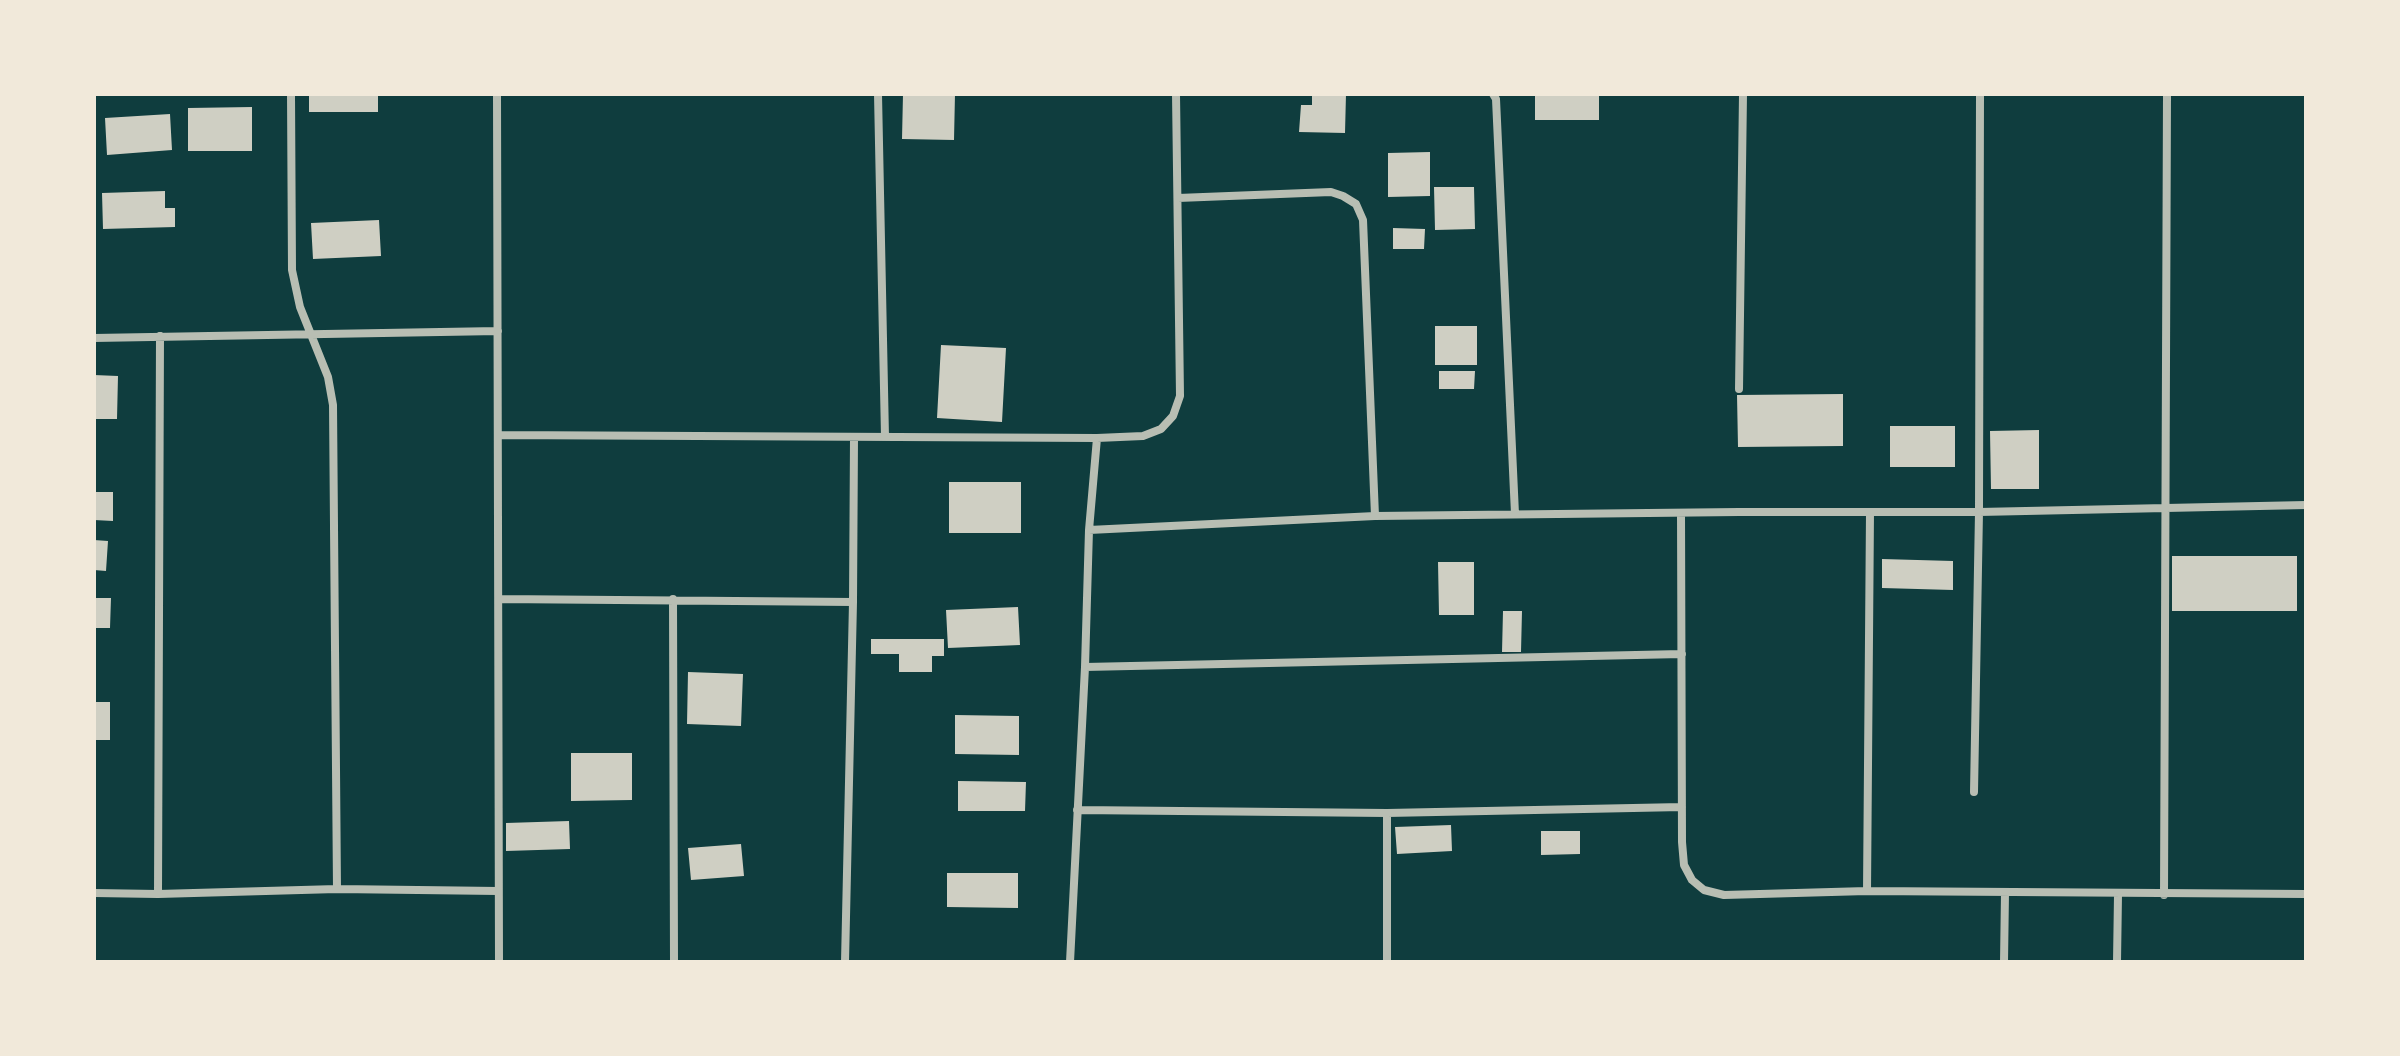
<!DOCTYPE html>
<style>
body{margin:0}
#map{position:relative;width:2400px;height:1056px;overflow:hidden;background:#0f3d3e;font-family:Jost,sans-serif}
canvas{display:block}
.frame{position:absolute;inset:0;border:96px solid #f1e9da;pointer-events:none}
</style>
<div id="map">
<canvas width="2400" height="1056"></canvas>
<div class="frame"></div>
</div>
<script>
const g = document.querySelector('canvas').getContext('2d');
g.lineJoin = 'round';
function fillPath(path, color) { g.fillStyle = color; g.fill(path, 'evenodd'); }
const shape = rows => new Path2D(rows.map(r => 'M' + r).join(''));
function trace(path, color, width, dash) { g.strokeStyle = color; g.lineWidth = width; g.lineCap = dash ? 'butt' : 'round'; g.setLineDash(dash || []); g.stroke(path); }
const building = shape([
 [309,94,378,94,378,112,309,112],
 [903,94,955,94,954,140,902,139],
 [1312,94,1346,94,1345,133,1299,132,1301,105,1312,105],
 [1535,94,1599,94,1599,120,1535,120],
 [252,107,252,151,188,151,188,108],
 [170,114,172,150,107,155,105,118],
 [1430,152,1430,196,1388,197,1388,153],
 [1434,187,1474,187,1475,229,1435,230],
 [165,191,165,208,175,208,175,227,103,229,102,193],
 [379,220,381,256,313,259,311,223],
 [1393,228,1425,229,1424,249,1393,249],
 [1435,326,1477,326,1477,365,1435,365],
 [941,345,1006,348,1002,422,937,418],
 [1439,371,1475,371,1474,389,1439,389],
 [94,375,118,376,117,419,94,419],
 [1843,394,1843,446,1738,447,1737,395],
 [1890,426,1955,426,1955,467,1890,467],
 [2039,430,2039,489,1991,489,1990,431],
 [949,482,1021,482,1021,533,949,533],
 [94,492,113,492,113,521,94,520],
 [94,540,108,541,106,571,94,570],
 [2172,556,2297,556,2297,611,2172,611],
 [1882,559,1953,561,1953,590,1882,588],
 [1438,562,1474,562,1474,615,1439,615],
 [94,598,111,598,110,628,94,628],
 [1018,607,1020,645,948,648,946,610],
 [1503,611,1522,611,1521,652,1502,652],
 [871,639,944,639,944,656,932,656,932,672,899,672,899,654,871,654],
 [688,672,743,674,741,726,687,724],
 [94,702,110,702,110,740,94,740],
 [955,715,1019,716,1019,755,955,754],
 [571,753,632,753,632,800,571,801],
 [958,781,1026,782,1025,811,958,811],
 [569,821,570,849,506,851,506,823],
 [1451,825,1452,851,1397,854,1395,827],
 [1541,831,1580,831,1580,854,1541,855],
 [741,844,744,876,691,880,688,848],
 [947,873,1018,873,1018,908,947,907]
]);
const minor = shape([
 [291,94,292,270,300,307,328,377,333,405,337,889],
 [497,94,499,962],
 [878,94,885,437],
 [1493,94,1496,99,1515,514],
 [1178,198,1331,192,1343,196,1356,204,1363,220,1375,516],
 [94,338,498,331],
 [1739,389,1743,94],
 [498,435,1097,438,1143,436,1161,429,1173,416,1180,396,1176,94],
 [1681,513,1682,842,1684,865,1692,880,1704,890,1724,895,1867,891,2306,894],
 [1089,530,1375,516,1739,512,1979,512,2306,505],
 [499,599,853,602],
 [673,599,674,962],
 [1085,667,1682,654],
 [1974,792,1979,512,1980,94],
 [1077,810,1387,813,1682,807],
 [1867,891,1870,512],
 [94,893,158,894,337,889,498,891],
 [158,894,160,336],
 [2164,895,2167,94],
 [845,962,853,602,854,438],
 [1070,962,1085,667,1089,530,1097,438],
 [1387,962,1387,813],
 [2004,962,2005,893],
 [2117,962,2118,895]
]);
fillPath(building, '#cfcfc3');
trace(minor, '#b8beb3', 8);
</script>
